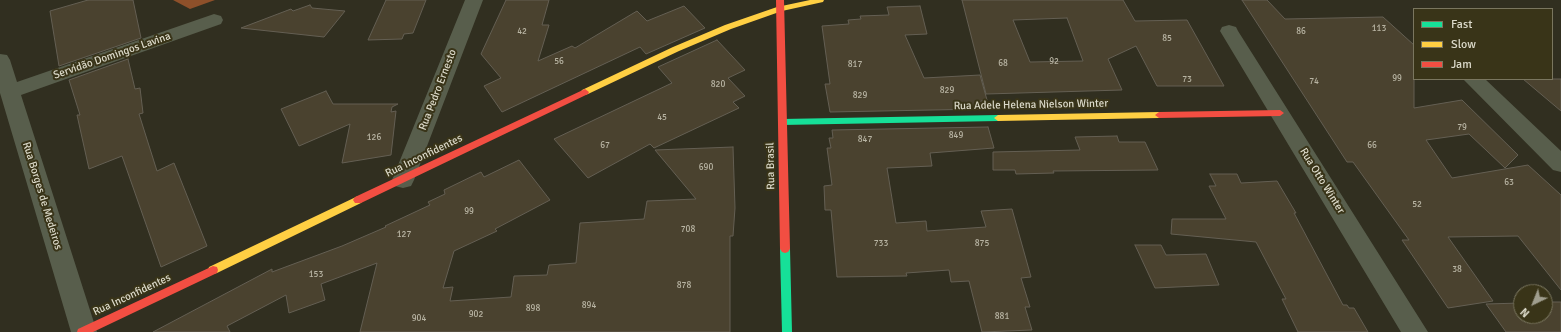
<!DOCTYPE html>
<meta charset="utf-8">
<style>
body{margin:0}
#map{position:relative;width:1561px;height:332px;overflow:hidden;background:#312f20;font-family:Signika,sans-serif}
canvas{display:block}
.legend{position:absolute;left:1413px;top:8px;width:140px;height:72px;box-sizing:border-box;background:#393418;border:1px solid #7a765f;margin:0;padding:5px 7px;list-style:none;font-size:12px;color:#dcdaca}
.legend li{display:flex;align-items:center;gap:8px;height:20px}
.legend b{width:20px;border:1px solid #7a765f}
.north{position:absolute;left:1513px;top:284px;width:40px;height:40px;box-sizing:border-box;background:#393418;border:1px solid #7a765f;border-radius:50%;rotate:223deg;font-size:11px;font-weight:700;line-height:16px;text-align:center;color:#dcdaca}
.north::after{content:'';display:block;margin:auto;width:14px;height:18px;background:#a09e8e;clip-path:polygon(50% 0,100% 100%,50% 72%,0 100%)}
</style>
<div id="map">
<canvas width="1561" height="332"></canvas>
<ul class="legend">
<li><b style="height:5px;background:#16e098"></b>Fast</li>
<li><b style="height:5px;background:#ffcf43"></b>Slow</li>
<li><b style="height:5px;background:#f24e42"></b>Jam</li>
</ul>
<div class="north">N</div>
</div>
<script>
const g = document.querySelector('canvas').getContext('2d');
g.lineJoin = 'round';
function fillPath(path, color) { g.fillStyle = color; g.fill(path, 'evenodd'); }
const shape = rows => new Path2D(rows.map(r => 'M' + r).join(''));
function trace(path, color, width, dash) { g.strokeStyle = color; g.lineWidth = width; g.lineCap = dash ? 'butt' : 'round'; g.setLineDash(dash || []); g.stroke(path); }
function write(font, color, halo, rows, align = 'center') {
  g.font = font + ' Signika,sans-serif'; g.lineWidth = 4; g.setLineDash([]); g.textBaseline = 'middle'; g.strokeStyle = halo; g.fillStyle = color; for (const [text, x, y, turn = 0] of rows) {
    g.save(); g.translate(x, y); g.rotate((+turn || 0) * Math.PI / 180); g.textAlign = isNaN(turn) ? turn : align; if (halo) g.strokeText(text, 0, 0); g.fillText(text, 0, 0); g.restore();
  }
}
const forest = shape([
 [173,0,215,0,190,9]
]);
const building = shape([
 [88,0,133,0,141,38,59,66,50,11,88,0],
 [386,0,426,0,413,33,404,34,402,39,368,40,386,0],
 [506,0,549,0,542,25,549,25,538,61,572,46,575,48,637,11,647,21,684,6,705,28,646,54,640,47,502,112,484,86,501,78,481,54,506,0],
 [962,0,1123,0,1135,21,1187,20,1224,86,1157,86,1136,46,1108,59,1122,90,986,94,962,0],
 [1067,18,1083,61,1030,62,1013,20,1067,18],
 [1242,0,1267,0,1285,19,1383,17,1414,45,1414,108,1462,100,1518,155,1505,168,1469,134,1426,140,1452,178,1528,165,1561,195,1561,290,1518,236,1448,237,1493,301,1448,308,1402,240,1409,240,1353,162,1347,162,1242,0],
 [310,5,312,8,345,11,324,37,241,28,291,9,293,11,310,5],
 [920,6,927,34,905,35,924,78,980,75,987,100,981,101,983,109,830,112,825,84,830,84,822,26,849,24,848,20,861,19,860,16,889,15,887,7,920,6],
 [717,40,745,70,728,78,745,96,733,102,739,108,654,148,650,144,588,178,554,139,672,83,658,67,717,40],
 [128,59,135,89,140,88,143,113,139,114,157,171,174,163,207,246,161,267,122,156,89,169,77,115,80,115,69,80,128,59],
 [1523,79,1561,79,1561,111,1523,79],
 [326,91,333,104,398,104,392,107,391,112,396,111,391,155,342,163,350,124,299,146,281,109,326,91],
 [988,127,994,148,930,153,932,166,887,168,896,223,926,221,927,231,986,227,981,211,1012,209,1031,277,1021,278,1030,307,1025,307,1032,330,982,332,969,281,951,282,949,270,906,273,907,276,837,277,831,210,825,210,824,186,832,185,827,148,831,148,829,138,833,138,832,130,988,127],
 [1117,136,1119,142,1145,142,1158,170,1053,171,1054,173,1016,174,1015,170,993,170,993,152,1080,150,1075,137,1117,136],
 [733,147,735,208,733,236,730,236,730,332,360,332,377,263,321,284,325,300,289,313,286,295,227,326,230,332,153,332,272,269,272,272,342,246,386,227,385,226,430,205,428,202,445,194,444,190,481,172,484,177,519,160,550,200,495,229,497,231,454,251,443,288,453,287,450,301,511,297,514,276,547,275,549,265,576,263,580,223,644,219,647,201,696,199,655,150,733,147],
 [1210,174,1237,174,1241,183,1277,181,1296,213,1294,213,1343,305,1347,305,1349,308,1354,308,1368,332,1298,332,1282,299,1286,299,1256,242,1171,234,1172,219,1226,219,1209,186,1216,186,1210,174],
 [1135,245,1161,245,1166,255,1206,254,1219,285,1155,288,1135,245],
 [1545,302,1561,302,1561,332,1506,332,1486,304,1521,303,1521,316,1545,316,1545,302]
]);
const street = shape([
 [465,0,483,0,414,180,411,186,403,188,395,186,392,180,465,0],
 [214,14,221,16,223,20,221,24,21,95,97,332,71,332,0,93,0,54,7,55,10,60,17,82,214,14],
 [1229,25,1236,27,1238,31,1428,332,1401,332,1220,31,1222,27,1229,25],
 [1463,79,1485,79,1561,151,1561,172,1553,170,1463,79]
]);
const fast = shape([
 [998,115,1002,118,998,121,782,125,778,122,782,119,998,115],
 [785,245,788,246,790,249,792,332,782,332,780,249,782,246,785,245]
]);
const slow = shape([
 [810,0,824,0,823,2,782,11,731,29,679,51,588,94,585,95,581,92,582,90,673,47,725,25,777,7,810,0],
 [1159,112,1163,115,1159,118,998,121,994,118,998,115,1159,112],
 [358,196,361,197,363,200,361,203,217,273,213,274,209,273,208,270,209,267,358,196]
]);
const jam = shape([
 [776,0,784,0,790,249,788,252,785,253,782,252,780,249,776,0],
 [585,89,589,92,588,94,361,203,355,203,353,200,355,197,585,89],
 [1280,110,1284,113,1280,116,1159,118,1155,115,1159,112,1280,110],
 [213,266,217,267,218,270,217,273,93,332,77,332,78,329,213,266]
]);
const numberNames = [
 ["113",1379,29],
 ["42",522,32],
 ["86",1301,32],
 ["85",1167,39],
 ["56",559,62],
 ["92",1054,62],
 ["68",1003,64],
 ["817",855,65],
 ["99",1397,79],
 ["73",1187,80],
 ["74",1314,82],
 ["820",718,85],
 ["829",947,91],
 ["829",860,96],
 ["45",662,118],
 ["79",1462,128],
 ["849",956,136],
 ["126",374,138],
 ["847",865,140],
 ["67",605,146],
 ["66",1372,146],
 ["690",706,168],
 ["63",1509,183],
 ["52",1417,205],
 ["99",469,212],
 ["708",688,230],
 ["127",404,235],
 ["733",881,244],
 ["875",982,244],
 ["38",1457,270],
 ["153",316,275],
 ["878",684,286],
 ["894",589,306],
 ["898",533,309],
 ["902",476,315],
 ["881",1002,317],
 ["904",419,319]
];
const streetNames = [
 ["Servidão Domingos Lavina",112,56,-19],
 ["Rua Pedro Ernesto",438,90,-69],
 ["Rua Adele Helena Nielson Winter",1031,105,-1],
 ["Rua Inconfidentes",424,156,-26],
 ["Rua Brasil",771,166,-91],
 ["Rua Otto Winter",1322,181,58],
 ["Rua Borges de Medeiros",42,196,73],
 ["Rua Inconfidentes",132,295,-25]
];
fillPath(forest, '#8e502a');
fillPath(building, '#4a422f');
trace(building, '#645f53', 1);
fillPath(street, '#585e4c');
fillPath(fast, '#16e098');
fillPath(slow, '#ffcf43');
fillPath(jam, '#f24e42');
write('9px', '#b8b4a3', null, numberNames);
write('11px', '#dcdaca', '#393418', streetNames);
</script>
